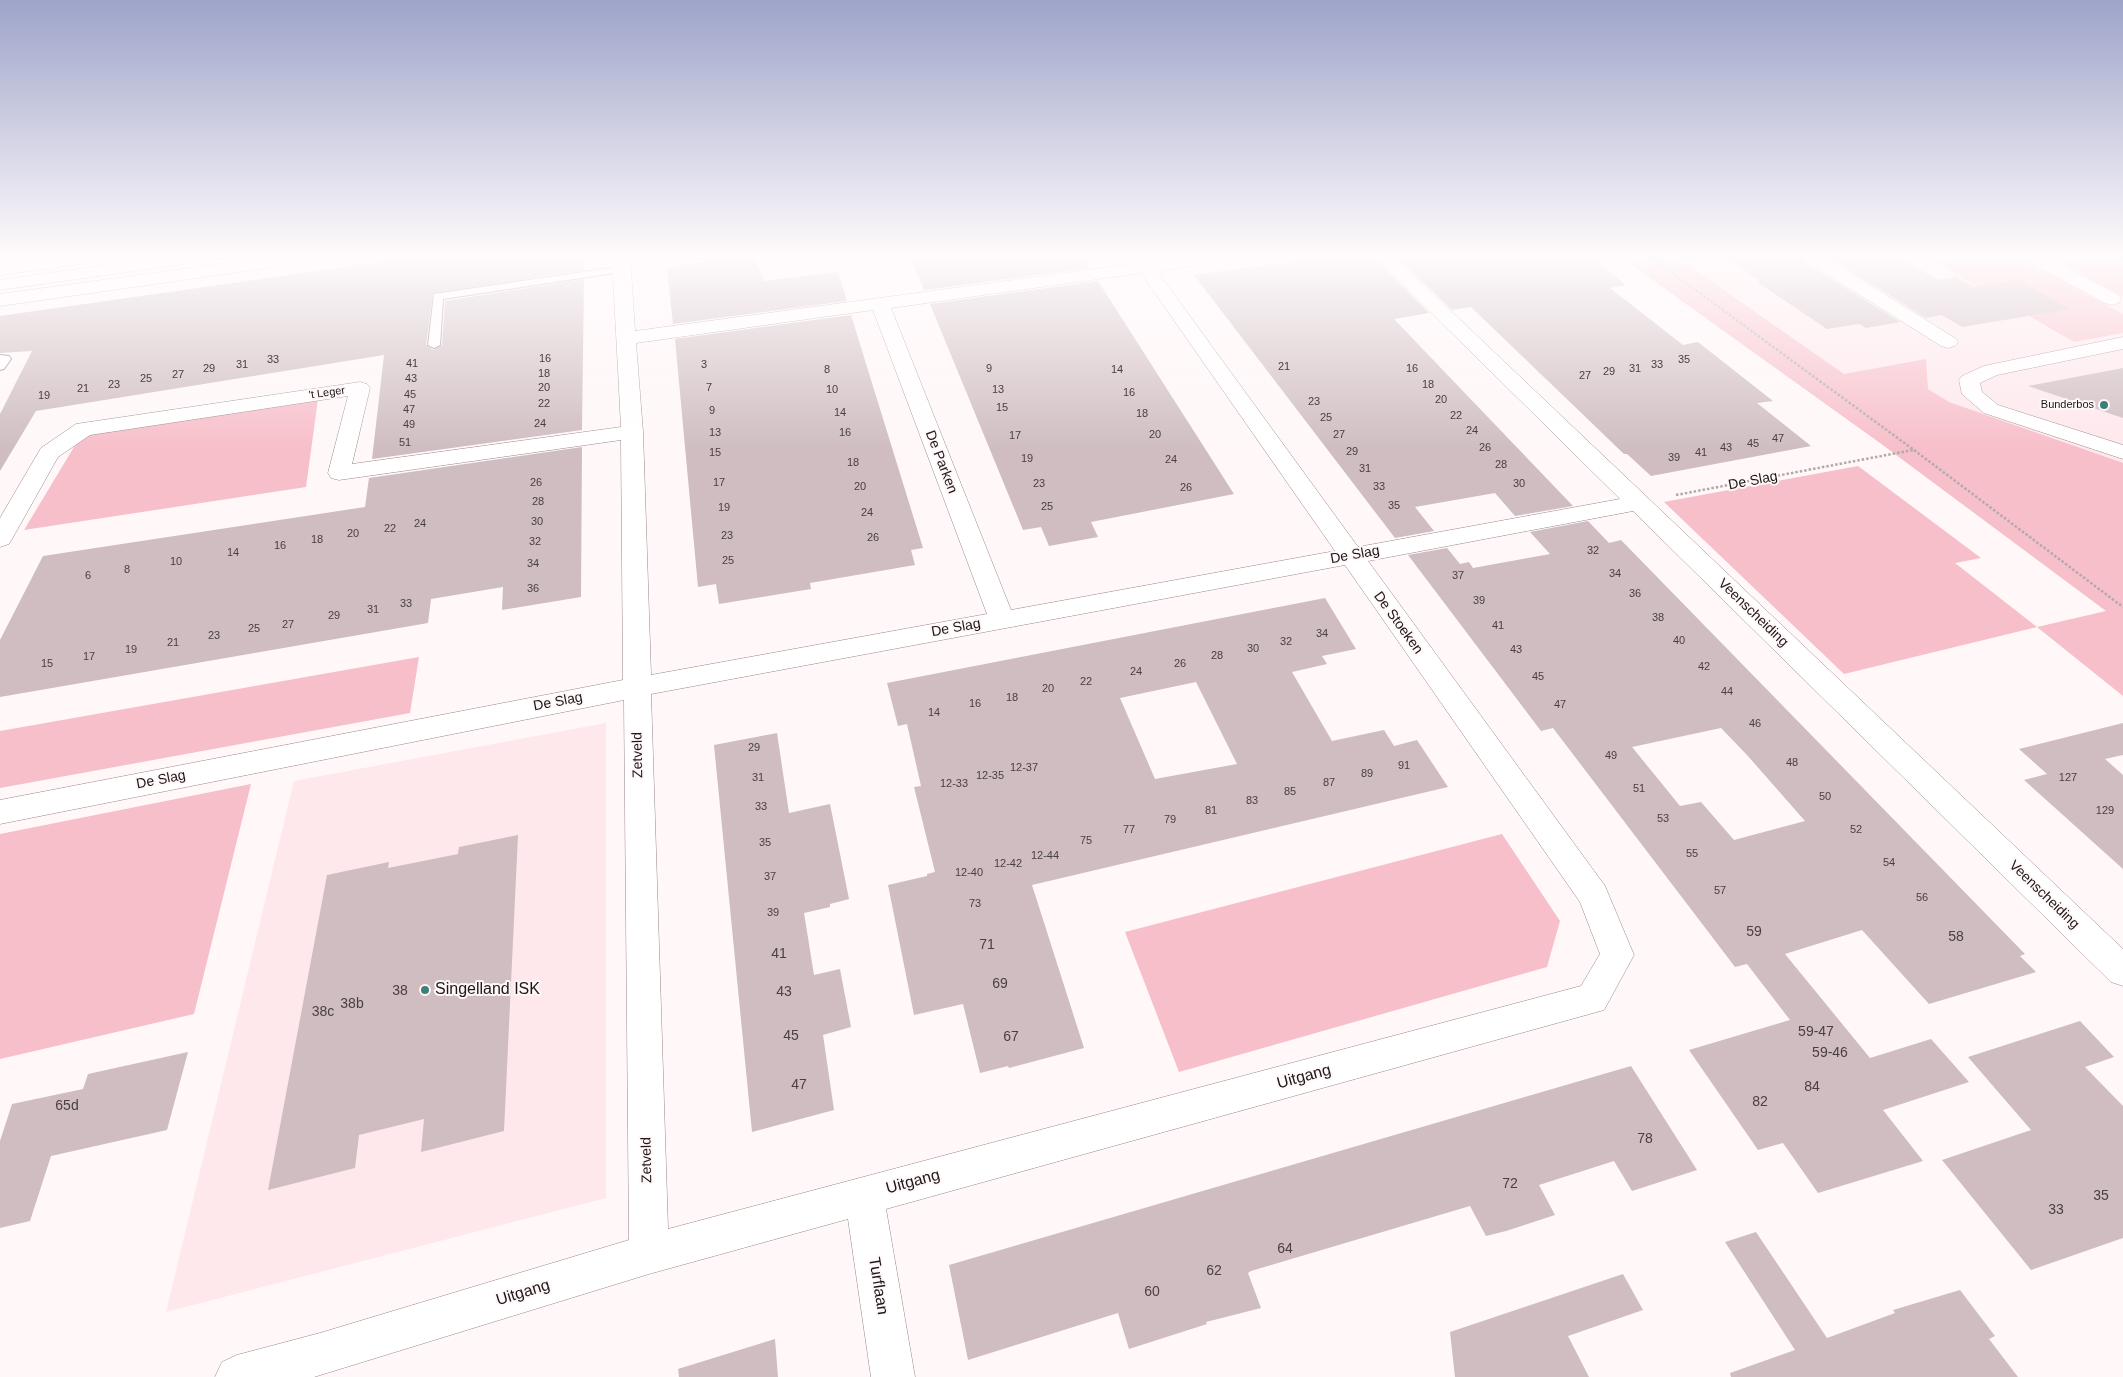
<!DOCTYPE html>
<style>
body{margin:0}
canvas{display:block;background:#fff7f8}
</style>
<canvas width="2123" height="1377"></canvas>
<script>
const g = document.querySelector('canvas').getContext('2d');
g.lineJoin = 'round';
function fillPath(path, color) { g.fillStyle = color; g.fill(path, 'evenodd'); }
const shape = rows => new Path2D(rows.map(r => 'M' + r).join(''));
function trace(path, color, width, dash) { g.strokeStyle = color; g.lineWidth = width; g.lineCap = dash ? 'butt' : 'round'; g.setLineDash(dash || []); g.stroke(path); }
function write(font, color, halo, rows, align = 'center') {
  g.font = font + ' Helvetica,sans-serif'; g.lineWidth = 4; g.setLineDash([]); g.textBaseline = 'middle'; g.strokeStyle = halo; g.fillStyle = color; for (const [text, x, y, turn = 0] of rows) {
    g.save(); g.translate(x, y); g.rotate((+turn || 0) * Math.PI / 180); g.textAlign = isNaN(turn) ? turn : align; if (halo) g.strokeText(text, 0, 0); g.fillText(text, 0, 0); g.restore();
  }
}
const built = shape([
 [1658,256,2123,256,2123,593],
 [606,723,606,1198,166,1312,294,781]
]);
const green = shape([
 [1619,256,1675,256,1844,374,1926,359,1928,389,1949,402,2123,463,2123,696,2037,627,1844,674,1664,502,1858,466,1981,558,1955,563,2037,627,2106,611,1880,443],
 [1925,256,2015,256,2123,314,2123,333,2074,342],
 [2049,256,2123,256,2123,296],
 [318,399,306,487,24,530,74,447,83,437,107,429],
 [419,657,410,713,0,788,0,731],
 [251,784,194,1014,0,1059,0,834],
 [1502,834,1560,921,1547,967,1179,1072,1125,932]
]);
const building = shape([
 [423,256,584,256,584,270,433,293,426,345,433,350,442,345,445,301,584,279,582,430,372,459,384,355,36,411,0,471,0,414,32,351,0,353,0,316],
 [739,256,754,256,764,281,838,272,847,301,673,324,667,268],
 [910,256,1083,256,1090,268,924,290],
 [1336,256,1372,256,1429,313,1394,319,1573,506,1515,516,1495,493,1415,507,1434,531,1395,538,1194,275],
 [1396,256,1590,256,1626,285,1610,288,1683,345,1698,342,1773,401,1757,403,1811,446,1651,476,1627,454,1624,454,1471,307,1452,310],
 [1724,256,1800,256,1804,262,1900,322,1866,328,1859,324,1827,329,1757,282,1760,281],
 [1827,256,1897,256,1938,280,1956,277,1974,287,2018,280,2070,309,1962,327,1942,315,1926,318],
 [1098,281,1234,494,1091,522,1098,537,1049,546,1041,527,1023,530,930,304],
 [851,315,923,548,911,550,915,565,810,583,811,589,719,604,716,584,698,587,675,339],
 [2123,368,2123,418,2028,386],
 [582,447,581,597,502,610,503,587,431,599,428,623,0,697,0,640,43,556,365,507,369,478],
 [1588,521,1609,543,1621,540,2025,954,2020,956,2036,972,1929,1004,1862,930,1785,954,1870,1058,1931,1039,1969,1082,1883,1110,1923,1161,1818,1193,1783,1143,1758,1150,1689,1050,1790,1020,1747,964,1735,967,1553,728,1541,731,1408,555,1447,548,1460,564,1469,562,1473,568,1550,554,1530,532],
 [1721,728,1747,755,1805,821,1734,840,1701,802,1680,806,1632,747],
 [1325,598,1356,649,1322,656,1327,664,1292,672,1332,741,1384,730,1394,746,1417,740,1448,787,1032,885,1084,1048,1009,1068,1008,1066,980,1073,963,1004,914,1015,888,885,927,876,927,874,935,872,914,787,921,786,907,724,898,726,887,683],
 [1196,682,1237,764,1155,779,1120,698],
 [2123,723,2123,755,2105,759,2123,775,2123,869,2024,780,2047,774,2019,749],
 [777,733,789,813,830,804,849,899,830,904,830,907,804,913,814,975,840,969,851,1027,823,1035,834,1110,752,1132,714,745],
 [518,835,504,1131,421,1152,424,1119,359,1135,355,1168,268,1190,327,875,389,862,388,868,458,854,459,847],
 [2080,1021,2114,1057,2085,1067,2123,1106,2123,1238,2031,1270,1942,1160,2031,1130,1968,1057],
 [188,1052,167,1130,51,1156,30,1221,0,1228,0,1141,12,1104,83,1089,88,1074],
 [1631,1066,1697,1170,1632,1191,1614,1161,1539,1185,1555,1215,1506,1231,1486,1236,1470,1206,1251,1271,1248,1273,1261,1308,1206,1322,1207,1324,1129,1349,1118,1313,968,1360,949,1265],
 [1756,1232,1827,1338,1895,1313,1893,1310,1960,1290,1995,1336,1989,1339,2018,1377,1731,1377,1730,1373,1795,1350,1725,1242],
 [1623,1274,1643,1310,1568,1336,1589,1377,1455,1377,1450,1332],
 [775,1339,778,1377,679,1377,678,1369]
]);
const path = shape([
 [1649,256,1914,450,2123,607],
 [1676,495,1913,450]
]);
const service = shape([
 [623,266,627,267,628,269,627,271,443,299,440,345,434,348,428,345,434,294,623,266],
 [0,355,9,356,11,359,4,369,0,370,0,355]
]);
const minor = shape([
 [64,256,113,256,110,260,104,261,0,275,0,265,64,256],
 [278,256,326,256,323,260,317,261,0,306,0,294,278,256],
 [612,256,630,256,635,331,1132,264,1126,256,1145,256,1150,261,1188,256,1237,256,1234,260,1228,261,1157,271,1358,547,1620,499,1374,256,1393,256,2123,949,2123,986,2111,982,1633,511,1368,561,1605,886,1634,955,1604,1010,886,1209,915,1377,871,1377,848,1219,649,1274,314,1377,215,1377,222,1362,237,1355,320,1333,629,1240,624,700,0,824,0,800,623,680,621,440,339,480,331,478,328,473,348,396,90,435,58,457,12,539,9,544,0,547,0,518,41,448,76,424,360,382,367,384,370,388,352,464,621,427,612,256],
 [1141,273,1335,551,1011,610,891,308,1141,273],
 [873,310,987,614,651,675,643,432,636,343,873,310],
 [1345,565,1580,902,1600,954,1581,986,668,1229,651,694,1345,565],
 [1802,256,1823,256,1955,338,1958,342,1955,346,1948,348,1941,346,1805,260,1802,256],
 [2022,256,2045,256,2119,295,2121,299,2119,303,2112,305,2105,303,2025,260,2022,256],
 [2123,337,2123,349,1997,375,1980,383,1982,392,1998,405,2123,445,2123,459,1984,413,1962,394,1959,380,1962,376,1984,366,2123,337]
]);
const secondary = shape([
 [167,256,215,256,212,260,206,261,0,290,0,280,167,256]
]);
const markers = [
 [2104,405,5,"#3b8178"],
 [425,990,5,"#3b8178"]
];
const numberNames = [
 ["16",545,359],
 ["33",273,360],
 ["35",1684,360],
 ["41",412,364],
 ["31",242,365],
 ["3",704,365],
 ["33",1657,365],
 ["21",1284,367],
 ["29",209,369],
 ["9",989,369],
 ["16",1412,369],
 ["31",1635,369],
 ["8",827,370],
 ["14",1117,370],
 ["29",1609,372],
 ["18",544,374],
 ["27",178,375],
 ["27",1585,376],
 ["25",146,379],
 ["43",411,379],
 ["23",114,385],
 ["18",1428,385],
 ["20",544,388],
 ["7",709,388],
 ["21",83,389],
 ["10",832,390],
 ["13",998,390],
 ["16",1129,393],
 ["45",410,395],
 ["19",44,396],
 ["20",1441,400],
 ["23",1314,402],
 ["22",544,404],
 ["15",1002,408],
 ["47",409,410],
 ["9",712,411],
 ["14",840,413],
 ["18",1142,414],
 ["22",1456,416],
 ["25",1326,418],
 ["24",540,424],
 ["49",409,425],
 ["24",1472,431],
 ["13",715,433],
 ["16",845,433],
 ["20",1155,435],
 ["27",1339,435],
 ["17",1015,436],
 ["47",1778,439],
 ["51",405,443],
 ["45",1753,444],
 ["26",1485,448],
 ["43",1726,448],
 ["29",1352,452],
 ["15",715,453],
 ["41",1701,453],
 ["39",1674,458],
 ["19",1027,459],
 ["24",1171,460],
 ["18",853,463],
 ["28",1501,465],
 ["31",1365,469],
 ["26",536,483],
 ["17",719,483],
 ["23",1039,484],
 ["30",1519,484],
 ["20",860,487],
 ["33",1379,487],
 ["26",1186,488],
 ["28",538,502],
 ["35",1394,506],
 ["25",1047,507],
 ["19",724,508],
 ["24",867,513],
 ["30",537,522],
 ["24",420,524],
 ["22",390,529],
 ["20",353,534],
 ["23",727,536],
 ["26",873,538],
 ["18",317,540],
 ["32",535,542],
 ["16",280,546],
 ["32",1593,551],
 ["14",233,553],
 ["25",728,561],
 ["10",176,562],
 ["34",533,564],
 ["8",127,570],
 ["34",1615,574],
 ["6",88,576],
 ["37",1458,576],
 ["36",533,589],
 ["36",1635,594],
 ["39",1479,601],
 ["33",406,604],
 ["31",373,610],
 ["29",334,616],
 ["38",1658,618],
 ["27",288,625],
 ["41",1498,626],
 ["25",254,629],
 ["34",1322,634],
 ["23",214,636],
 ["40",1679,641],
 ["32",1286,642],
 ["21",173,643],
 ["30",1253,649],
 ["19",131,650],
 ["43",1516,650],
 ["28",1217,656],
 ["17",89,657],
 ["15",47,664],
 ["26",1180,664],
 ["42",1704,667],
 ["24",1136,672],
 ["45",1538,677],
 ["22",1086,682],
 ["20",1048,689],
 ["44",1727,692],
 ["18",1012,698],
 ["16",975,704],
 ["47",1560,705],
 ["14",934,713],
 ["46",1755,724],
 ["29",754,748],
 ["49",1611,756],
 ["48",1792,763],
 ["91",1404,766],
 ["12-37",1024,768],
 ["89",1367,774],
 ["12-35",990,776],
 ["31",758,778],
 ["127",2068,778],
 ["87",1329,783],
 ["12-33",954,784],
 ["51",1639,789],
 ["85",1290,792],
 ["50",1825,797],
 ["83",1252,801],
 ["33",761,807],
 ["81",1211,811],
 ["129",2105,811],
 ["53",1663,819],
 ["79",1170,820],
 ["77",1129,830],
 ["52",1856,830],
 ["75",1086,841],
 ["35",765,843],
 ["55",1692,854],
 ["12-44",1045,856],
 ["54",1889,863],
 ["12-42",1008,864],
 ["12-40",969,873],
 ["37",770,877],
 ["57",1720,891],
 ["56",1922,898],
 ["73",975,904],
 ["39",773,913]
];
const farStreetnames = [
 ["'t Leger",327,393,-8]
];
const farPoinames = [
 ["Bunderbos",2094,405]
];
const streetNames = [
 ["De Parken",941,462,69],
 ["De Slag",1753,481,-11],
 ["De Slag",1355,555,-10],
 ["Veenscheiding",1753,613,44],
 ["De Stoeken",1398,623,54],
 ["De Slag",956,628,-10],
 ["De Slag",558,702,-11],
 ["Zetveld",638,755,-91],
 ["De Slag",161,780,-11],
 ["Veenscheiding",2044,895,44],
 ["Zetveld",647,1160,-91]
];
const nearNumbernames = [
 ["59",1754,932],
 ["58",1956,937],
 ["71",987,945],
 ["41",779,954],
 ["69",1000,984],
 ["38",400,991],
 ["43",784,992],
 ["38b",352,1004],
 ["38c",323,1012],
 ["59-47",1816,1032],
 ["45",791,1036],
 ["67",1011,1037],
 ["59-46",1830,1053],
 ["47",799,1085],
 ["84",1812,1087],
 ["82",1760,1102],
 ["65d",67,1106],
 ["78",1645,1139],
 ["72",1510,1184],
 ["35",2101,1196],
 ["33",2056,1210],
 ["64",1285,1249],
 ["62",1214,1271],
 ["60",1152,1292]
];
const nearPoinames = [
 ["Singelland ISK",435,990]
];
const nearStreetnames = [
 ["Uitgang",1304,1077,-15],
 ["Uitgang",913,1182,-15],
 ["Turflaan",878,1286,81],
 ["Uitgang",523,1293,-17]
];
fillPath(built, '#fee8ec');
fillPath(green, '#f7bfca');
fillPath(building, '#cfbdc1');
trace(service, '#98878a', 2);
trace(minor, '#98878a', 1);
trace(secondary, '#98878a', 1);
trace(path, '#b1aaab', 2.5, [2.5, 2]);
fillPath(service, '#fff');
fillPath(minor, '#fff');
fillPath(secondary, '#fff');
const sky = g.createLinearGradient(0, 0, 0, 449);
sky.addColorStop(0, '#9ea4c9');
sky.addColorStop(0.57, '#fffbfc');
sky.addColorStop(1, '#fffbfc00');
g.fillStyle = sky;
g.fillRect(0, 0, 2123, 449);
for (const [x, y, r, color] of markers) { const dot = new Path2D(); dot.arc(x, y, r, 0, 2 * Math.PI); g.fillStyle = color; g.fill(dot); trace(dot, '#fff7f8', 2); }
write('11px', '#4a4042', null, numberNames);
write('11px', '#1d1718', '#fff7f8', farStreetnames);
write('11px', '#1d1718', '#fff7f8', farPoinames, 'right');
write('14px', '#1d1718', '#fff7f8', streetNames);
write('14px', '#4a4042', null, nearNumbernames);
write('16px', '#1d1718', '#fff7f8', nearPoinames, 'left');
write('16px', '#1d1718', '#fff7f8', nearStreetnames);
</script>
